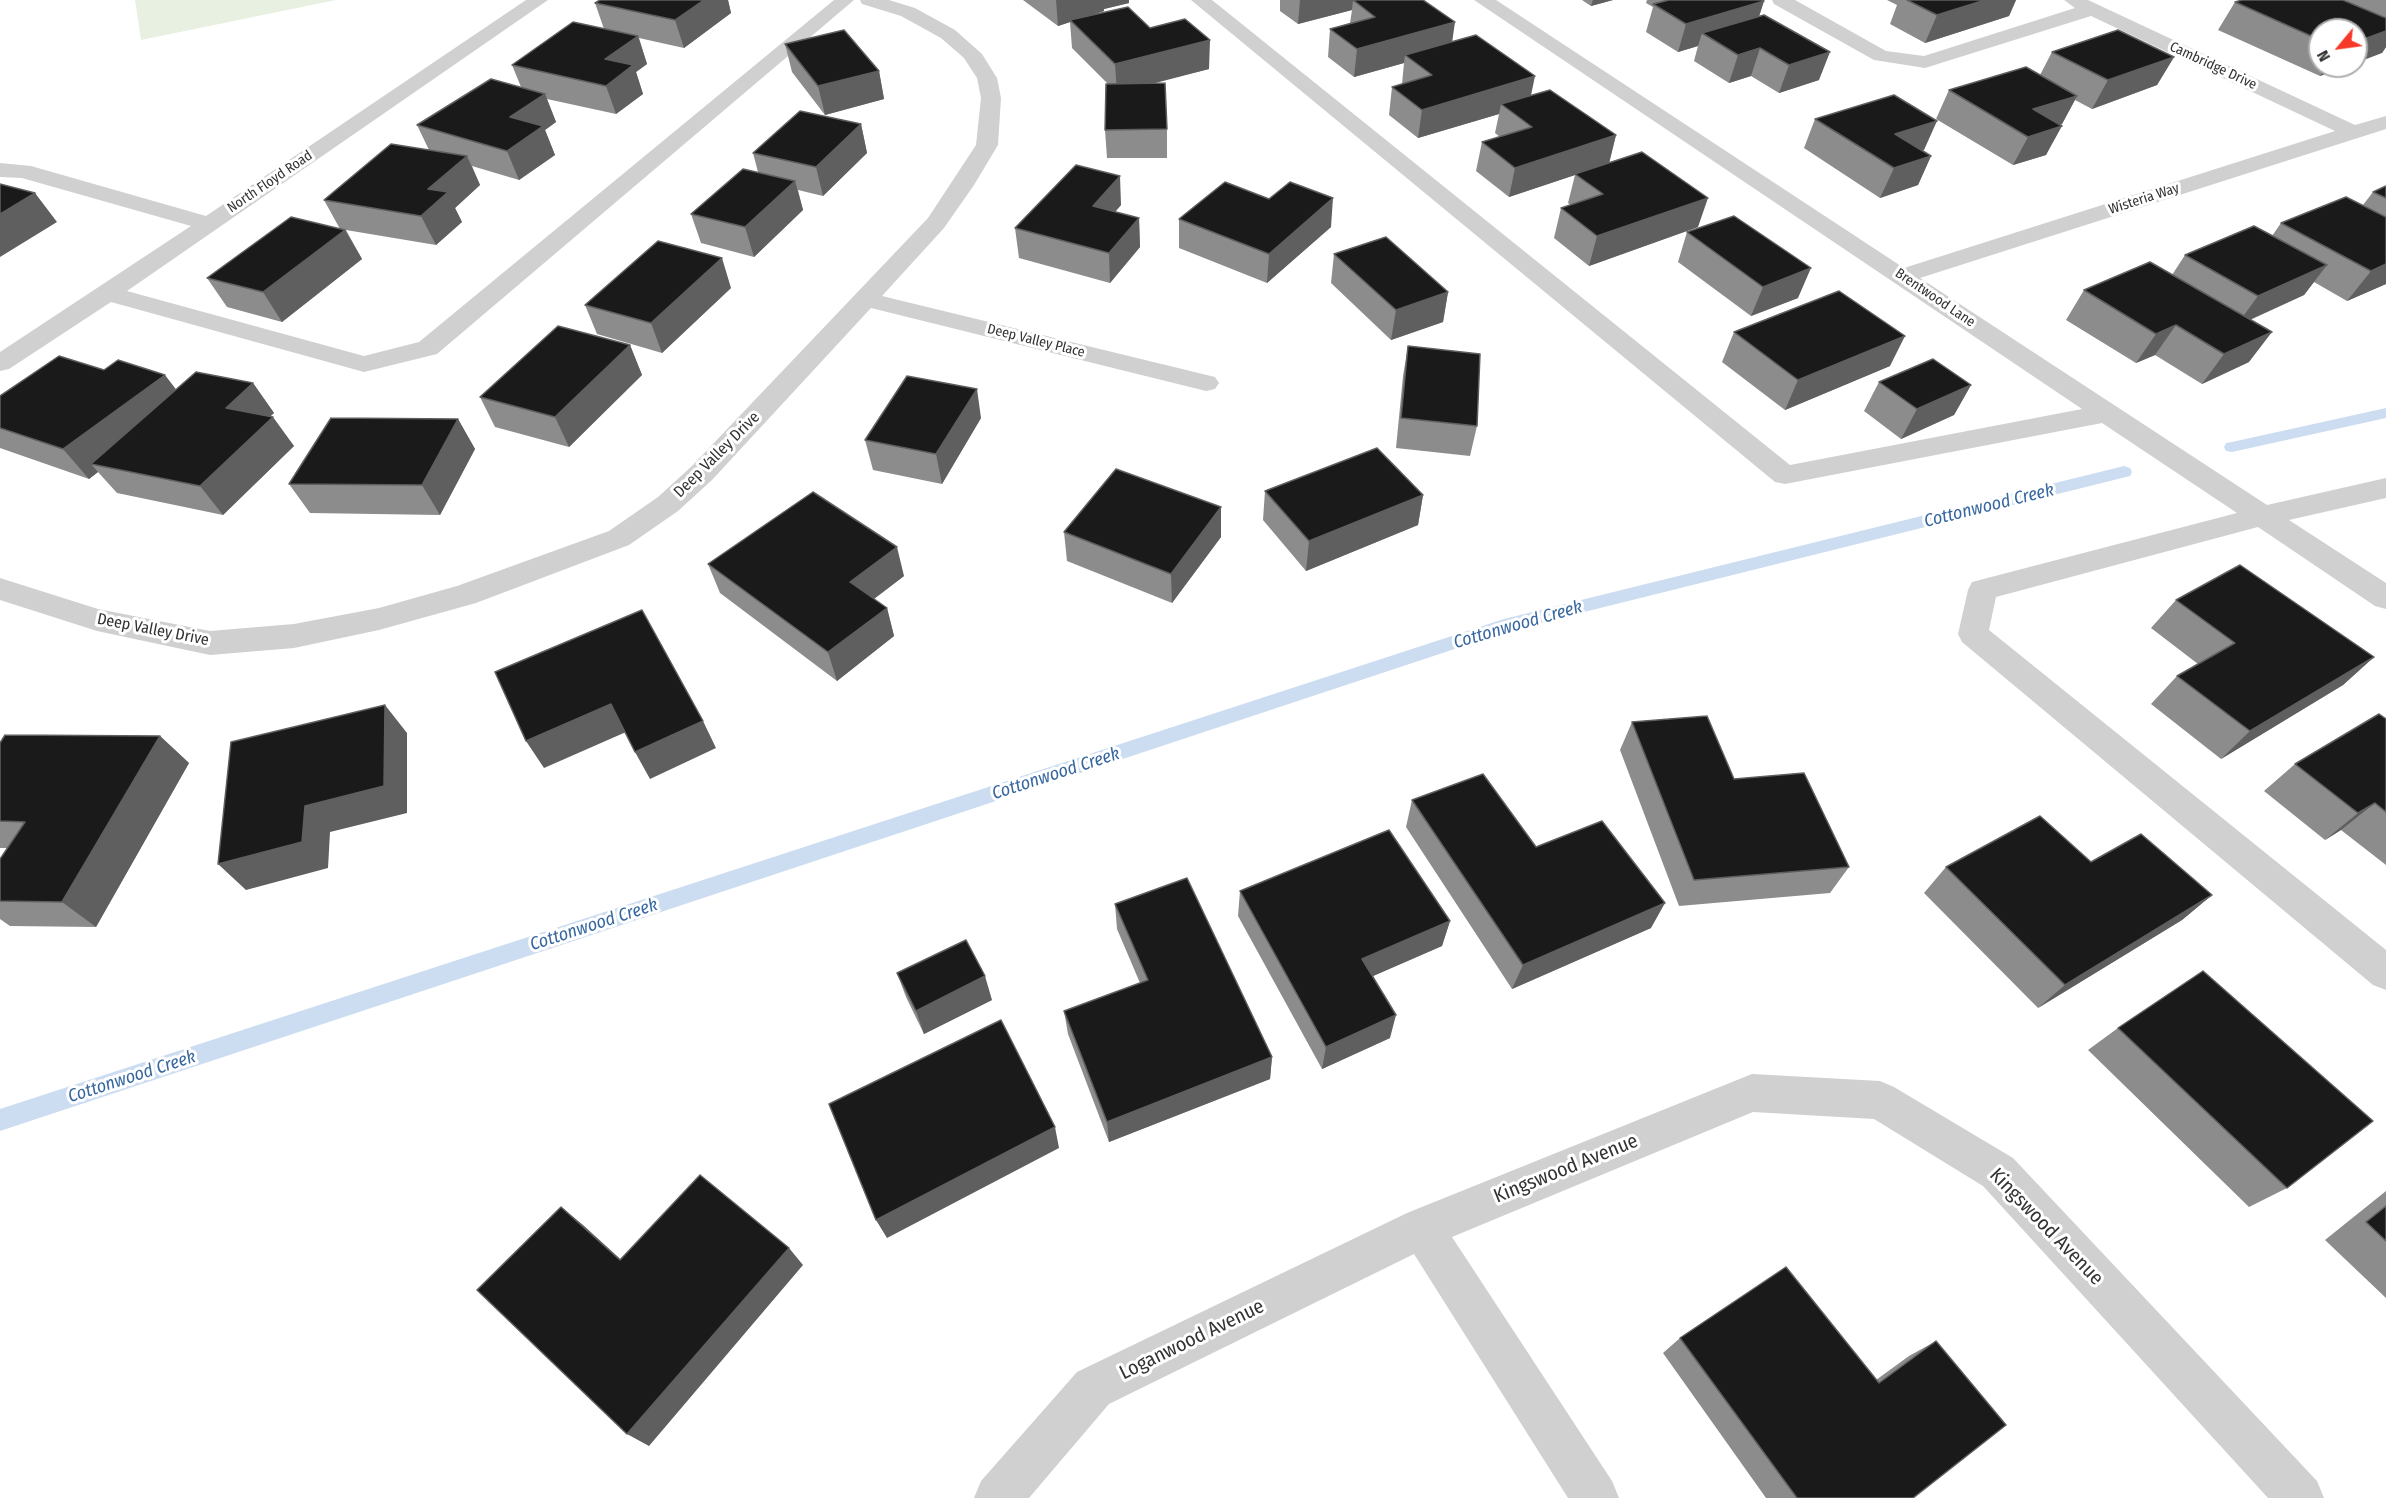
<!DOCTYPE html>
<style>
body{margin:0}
#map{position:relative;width:2386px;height:1498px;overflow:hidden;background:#fff;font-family:"Fira Sans Condensed",sans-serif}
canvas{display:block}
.north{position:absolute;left:2308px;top:18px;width:60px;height:60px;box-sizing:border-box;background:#fff;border:2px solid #adadad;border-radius:50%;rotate:241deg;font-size:16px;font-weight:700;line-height:24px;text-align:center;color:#333}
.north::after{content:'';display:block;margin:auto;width:21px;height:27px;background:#f63829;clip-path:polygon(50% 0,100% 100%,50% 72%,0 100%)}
</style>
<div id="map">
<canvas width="2386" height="1498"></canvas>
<div class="north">N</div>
</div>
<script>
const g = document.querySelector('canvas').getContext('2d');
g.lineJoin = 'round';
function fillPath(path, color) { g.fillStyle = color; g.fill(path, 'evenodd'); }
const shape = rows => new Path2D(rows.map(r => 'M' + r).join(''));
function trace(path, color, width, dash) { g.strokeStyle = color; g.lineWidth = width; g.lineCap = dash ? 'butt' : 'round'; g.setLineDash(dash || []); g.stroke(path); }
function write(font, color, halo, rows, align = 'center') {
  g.font = font + ' "Fira Sans Condensed",sans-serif'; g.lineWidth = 6; g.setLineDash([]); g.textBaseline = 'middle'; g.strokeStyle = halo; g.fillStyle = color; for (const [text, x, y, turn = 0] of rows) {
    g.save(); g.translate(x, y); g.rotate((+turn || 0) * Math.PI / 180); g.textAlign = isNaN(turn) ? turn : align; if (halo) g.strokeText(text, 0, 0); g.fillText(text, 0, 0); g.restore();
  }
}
const green = shape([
 [135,0,336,0,141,40]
]);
const stream = shape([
 [2386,408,2386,418,2232,452,2226,451,2224,447,2226,443,2232,442,2386,408],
 [2124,466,2130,468,2132,472,2130,476,1512,630,0,1131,0,1109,1504,619,2124,466]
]);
const minor = shape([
 [526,0,548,0,127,291,364,356,419,342,834,0,854,0,437,354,364,372,111,302,9,369,0,371,0,352,191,226,22,178,0,177,0,163,31,166,206,216,526,0],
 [860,0,889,0,915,8,955,30,982,54,997,78,1001,98,998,145,974,185,944,228,882,296,1215,377,1219,383,1215,389,1206,391,871,308,712,480,678,511,629,545,476,603,379,630,294,648,210,655,97,631,0,600,0,578,98,609,210,631,294,624,379,608,457,586,609,531,658,497,692,466,928,218,976,145,981,98,977,78,964,58,941,38,901,16,862,4,860,0],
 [1191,0,1212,0,1790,465,2082,409,1474,0,1496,0,1904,268,2335,131,2091,16,1925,68,1874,60,1774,4,1772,0,1795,0,1886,51,1924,56,2075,8,2064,0,2088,0,2355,125,2386,116,2386,129,1920,278,2267,505,2386,478,2386,498,2289,520,2386,583,2386,609,2375,606,2258,527,1996,597,1989,630,2386,950,2386,990,2373,985,1962,642,1958,634,1968,590,1972,582,2237,513,2102,423,1785,484,1775,482,1191,0],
 [1752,1074,1880,1081,1894,1087,2013,1158,2317,1481,2324,1498,2268,1498,1983,1186,1874,1119,1753,1112,1452,1237,1612,1481,1619,1498,1568,1498,1414,1254,1109,1404,1029,1498,974,1498,981,1481,1077,1372,1407,1213,1752,1074]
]);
const wall = shape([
 [600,0,728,0,731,13,684,48,639,38,647,64,636,72,643,94,616,114,547,99,556,122,545,130,555,155,519,180,472,166,480,185,455,208,462,222,436,245,346,230,362,259,282,322,227,307,207,278,340,229,324,200,429,150,417,125,521,87,512,65,604,29,595,3],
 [1023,0,1129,0,1129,3,1104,9,1104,11,1085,17,1150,28,1209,69,1152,83,1167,129,1167,158,1107,158,1105,130,1108,84,1072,48,1070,22,1058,26],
 [1280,0,1423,0,1452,42,1531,95,1616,135,1609,162,1698,227,1589,266,1554,238,1561,208,1571,205,1568,203,1575,175,1509,197,1476,171,1482,142,1500,137,1495,133,1499,114,1418,138,1389,115,1392,87,1402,84,1404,63,1354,77,1328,57,1330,29,1350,23,1352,10,1298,24,1280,11],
 [1582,0,1613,0,1591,6],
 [1647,0,1763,0,1764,1,1759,16,1819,80,1779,93,1751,76,1729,83,1694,61,1698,46,1678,52,1646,32,1653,7,1646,3],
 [1887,0,2016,0,2009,16,1925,43,1890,24,1897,5],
 [2346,0,2386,0,2386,47,2382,53,2320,30,2320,66,2347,66,2320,76,2218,30,2235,2,2300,1,2346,1],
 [785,44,879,71,884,99,825,115,792,72],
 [2052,52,2174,57,2157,85,2092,109,2075,100,2062,124,2060,125,2046,155,2013,165,1936,119,1949,90,2040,75],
 [1815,119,1924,150,1922,150,1931,156,1918,185,1880,198,1804,148],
 [861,124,867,153,823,196,798,190,803,210,754,257,701,243,691,214,758,172,753,153],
 [2386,186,2386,284,2347,301,2314,282,2304,295,2250,320,2249,362,2202,384,2155,355,2136,363,2066,320,2084,290,2172,275,2185,255,2272,236,2281,223,2363,205,2373,192],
 [1269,199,1331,227,1267,283,1179,248,1179,219],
 [1121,205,1115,212,1139,218,1140,247,1110,283,1019,258,1015,228],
 [1687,232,1798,298,1751,316,1678,262],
 [1334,254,1448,292,1443,322,1391,340,1331,283],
 [731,288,662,353,597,334,585,305],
 [1734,332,1890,366,1785,410,1722,362],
 [630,345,642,375,569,447,495,427,480,397],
 [1408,346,1477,426,1470,456,1396,448,1403,376],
 [104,370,176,390,253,383,274,413,270,416,294,446,223,515,117,493,98,472,89,479,0,448,0,396],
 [1879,382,1971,385,1954,415,1901,439,1864,411],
 [981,418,942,484,873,470,865,440],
 [458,419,475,449,440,515,310,513,289,484],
 [1265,491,1423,495,1418,525,1306,571,1263,520],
 [1064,532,1221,537,1172,603,1067,561],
 [708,564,904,576,874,599,887,608,894,636,837,681,720,593],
 [2176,600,2374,657,2343,685,2221,759,2151,704,2177,676,2198,664,2151,628],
 [2386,719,2386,865,2341,830,2325,840,2264,791,2295,764],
 [1632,722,1734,779,1849,867,1830,893,1679,906,1620,750],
 [160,736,189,763,96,927,10,926,0,919,0,859,8,848,0,848,0,743],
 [1412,800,1536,847,1651,928,1512,989,1406,827],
 [2091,862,2212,895,2182,920,2038,1008,1924,893,1946,867],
 [1240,891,1450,921,1442,946,1373,976,1390,1038,1322,1069,1238,916],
 [1115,904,1272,1057,1270,1079,1109,1142,1068,1034,1064,1011,1140,983,1117,929],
 [897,973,992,1000,924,1034,906,997],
 [2118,1028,2287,1188,2249,1207,2088,1050],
 [2386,1191,2386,1298,2325,1240],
 [1680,1338,1876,1380,1909,1356,1936,1341,1913,1498,1766,1498,1663,1353]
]);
const shadedWall = shape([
 [704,0,728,0,731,13,684,48,675,20],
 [1056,0,1104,0,1104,11,1058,26],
 [1104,0,1129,0,1129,3,1104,9],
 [1300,0,1353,0,1352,10,1298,24],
 [1593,0,1613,0,1591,6],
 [1985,0,2016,0,2009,16,1925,43,1937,15],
 [1764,1,1755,29,1702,33,1698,46,1678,52,1686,24],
 [1455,22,1451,50,1405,55,1404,63,1354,77,1357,49],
 [2386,31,2386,47,2382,53,2356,63,2356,42],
 [638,36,647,64,636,72,643,94,616,114,606,86,605,59],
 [1210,40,1209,69,1117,93,1115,64],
 [1760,48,1751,76,1729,83,1738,55],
 [1830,52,1819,80,1779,93,1789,65],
 [2174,57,2157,85,2092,109,2108,80],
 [2327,66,2347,66,2320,76],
 [879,71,884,99,825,115,818,86],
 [1535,76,1529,105,1501,104,1499,114,1418,138,1422,110],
 [545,94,556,122,545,130,555,155,519,180,507,151,510,117],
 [2077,96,2062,124,2026,135,2033,109],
 [1937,121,1924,150,1884,163,1895,134],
 [861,124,867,153,823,196,816,167],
 [2062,126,2046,155,2013,165,2028,137],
 [1616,135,1609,164,1575,174,1575,175,1509,197,1515,168],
 [467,156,480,185,455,208,462,222,436,245,421,216,428,189],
 [1931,156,1918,185,1880,198,1894,168],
 [1120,176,1121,205,1095,235,1093,206],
 [795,181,803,210,754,257,745,227],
 [35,193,57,222,0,257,0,214],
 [1333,198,1331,227,1267,283,1269,254],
 [1708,198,1698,227,1589,266,1597,236],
 [1139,218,1140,247,1110,283,1109,253],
 [345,230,362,259,282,322,263,292],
 [722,258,731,288,662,353,651,323],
 [2386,264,2386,284,2347,301,2371,271],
 [2327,265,2304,295,2236,326,2258,296],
 [1811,268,1798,298,1751,316,1763,287],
 [1448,292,1443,322,1391,340,1396,310],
 [2176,325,2155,355,2136,363,2156,334],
 [2272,332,2249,362,2202,384,2224,354],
 [1905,336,1890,366,1785,410,1798,380],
 [630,345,642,375,569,447,555,417],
 [165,375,188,405,91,464,98,472,89,479,63,449],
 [253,383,274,413,248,438,226,408],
 [1971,385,1954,415,1901,439,1917,409],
 [977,389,981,418,942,484,936,454],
 [273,417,294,446,223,515,200,486],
 [458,419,475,449,440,515,422,485],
 [1423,495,1418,525,1306,571,1309,541],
 [1221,507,1221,537,1172,603,1171,574],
 [897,547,904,576,858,611,850,582],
 [887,608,894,636,837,681,828,652],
 [2374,657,2343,685,2221,759,2250,731],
 [611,704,626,732,544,768,526,741],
 [385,705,407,733,407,813,330,832,328,868,246,890,218,864,305,806],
 [703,721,716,748,650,779,635,752],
 [160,736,189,763,96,927,62,902],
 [2375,803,2341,830,2325,840,2358,813],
 [2212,895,2182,920,2038,1008,2065,985],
 [1665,903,1651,928,1512,989,1523,965],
 [1450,921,1442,946,1357,983,1362,959],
 [985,976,992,1000,924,1034,916,1011],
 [1396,1015,1390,1038,1322,1069,1326,1047],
 [1272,1057,1270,1079,1109,1142,1107,1122],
 [1055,1127,1059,1148,887,1238,876,1220],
 [561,1207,583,1225,640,1277,620,1260],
 [789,1248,803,1265,649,1446,627,1434]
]);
const building = shape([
 [600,0,704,0,675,20,595,3,600,0],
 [1353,0,1423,0,1455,22,1357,49,1330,29,1375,17,1353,0],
 [1669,0,1763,0,1764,1,1686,24,1653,4,1669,0],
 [1907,0,1985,0,1937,15,1907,0],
 [2242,0,2343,0,2386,18,2386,31,2356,42,2356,30,2320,30,2320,40,2235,2,2242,0],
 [1128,7,1150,28,1185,19,1210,40,1115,64,1070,20,1128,7],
 [1764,15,1830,52,1789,65,1760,48,1738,55,1702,33,1764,15],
 [573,22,638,36,605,59,633,65,606,86,512,65,573,22],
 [844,30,879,71,818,86,785,44,844,30],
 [2118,30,2174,57,2108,80,2052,52,2118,30],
 [1476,35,1535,76,1422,110,1392,87,1432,75,1405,55,1476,35],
 [2026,67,2077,96,2033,109,2062,126,2028,137,1949,90,2026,67],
 [491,79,545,94,510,117,543,126,507,151,417,125,491,79],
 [1165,83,1167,129,1105,130,1106,84,1165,83],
 [1550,90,1616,135,1515,168,1482,142,1532,127,1501,104,1550,90],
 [1894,95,1937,121,1895,134,1931,156,1894,168,1815,119,1894,95],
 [800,111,861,124,816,167,753,153,800,111],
 [391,144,467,156,428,189,448,192,421,216,324,200,391,144],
 [1642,152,1708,198,1597,236,1561,208,1603,194,1575,174,1642,152],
 [1076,165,1120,176,1093,206,1139,218,1109,253,1015,228,1076,165],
 [743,169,795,181,745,227,691,214,743,169],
 [1225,182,1269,199,1290,182,1333,198,1269,254,1179,219,1225,182],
 [0,184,35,193,0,214,0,184],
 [2386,186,2386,198,2373,192,2386,186],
 [2346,197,2386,217,2386,264,2371,271,2281,223,2346,197],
 [1734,216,1811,268,1763,287,1687,232,1734,216],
 [291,217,345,230,263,292,207,278,291,217],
 [2254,226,2327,265,2258,296,2185,255,2254,226],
 [1386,237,1448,292,1396,310,1334,254,1386,237],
 [658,241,722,258,651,323,585,305,658,241],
 [2150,262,2272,332,2224,354,2176,325,2156,334,2084,290,2150,262],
 [1839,291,1905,336,1798,380,1734,332,1839,291],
 [558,326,630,345,555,417,480,397,558,326],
 [1408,346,1480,354,1477,426,1401,418,1408,346],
 [59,356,104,370,118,360,165,375,63,449,0,428,0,396,59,356],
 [1933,359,1971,385,1917,409,1879,382,1933,359],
 [196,372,253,383,226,408,273,417,200,486,91,464,196,372],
 [907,376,977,389,936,454,865,440,907,376],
 [331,418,458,419,422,485,289,484,331,418],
 [1377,448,1423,495,1309,541,1265,491,1377,448],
 [1116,469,1221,507,1171,574,1064,532,1116,469],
 [813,492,897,547,850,582,887,608,828,652,708,564,813,492],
 [2240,565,2374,657,2250,731,2177,676,2235,643,2176,600,2240,565],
 [642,610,703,721,635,752,611,704,526,741,495,672,642,610],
 [385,705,384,786,305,806,302,842,218,864,231,742,385,705],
 [2379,714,2386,719,2386,812,2375,803,2358,813,2295,764,2379,714],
 [1707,716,1734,779,1804,773,1849,867,1694,880,1632,722,1707,716],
 [5,735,160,736,62,902,0,901,0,859,25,822,0,821,0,743,5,735],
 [1483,774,1536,847,1602,821,1665,903,1523,965,1412,800,1483,774],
 [2040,816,2091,862,2141,834,2212,895,2065,985,1946,867,2040,816],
 [1389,830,1450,921,1362,959,1396,1015,1326,1047,1240,891,1389,830],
 [1187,878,1272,1057,1107,1122,1064,1011,1148,980,1115,904,1187,878],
 [966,940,985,976,916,1011,897,973,966,940],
 [2203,971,2373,1121,2287,1188,2118,1028,2203,971],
 [1001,1020,1055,1127,876,1220,829,1104,1001,1020],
 [700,1175,789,1248,627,1434,477,1290,561,1207,620,1260,700,1175],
 [2386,1206,2386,1241,2366,1222,2386,1206],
 [1786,1267,1879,1383,1936,1341,2006,1425,1913,1498,1797,1498,1680,1338,1786,1267]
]);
const farStreetnames = [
 ["Cambridge Drive",2213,66,25],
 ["North Floyd Road",270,182,-34],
 ["Wisteria Way",2144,199,-18],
 ["Brentwood Lane",1935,298,34],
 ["Deep Valley Place",1036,341,14]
];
const streetNames = [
 ["Deep Valley Drive",717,455,-45],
 ["Deep Valley Drive",153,630,11]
];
const waterNames = [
 ["Cottonwood Creek",1989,506,-14],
 ["Cottonwood Creek",1518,625,-16],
 ["Cottonwood Creek",1056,774,-18],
 ["Cottonwood Creek",594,925,-18],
 ["Cottonwood Creek",132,1077,-18]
];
const nearStreetnames = [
 ["Kingswood Avenue",1566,1169,-22],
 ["Kingswood Avenue",2046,1227,46],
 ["Loganwood Avenue",1192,1340,-26]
];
fillPath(green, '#e7f0e1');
fillPath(stream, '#ccddf1');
fillPath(minor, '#d0d0d0');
fillPath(wall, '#8c8c8c');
fillPath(shadedWall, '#5f5f5f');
fillPath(building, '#1a1a1a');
trace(building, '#5f5f5f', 1.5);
write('14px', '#333', '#fff', farStreetnames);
write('16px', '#333', '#fff', streetNames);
write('italic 18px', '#37679f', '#fff', waterNames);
write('20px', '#333', '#fff', nearStreetnames);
</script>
